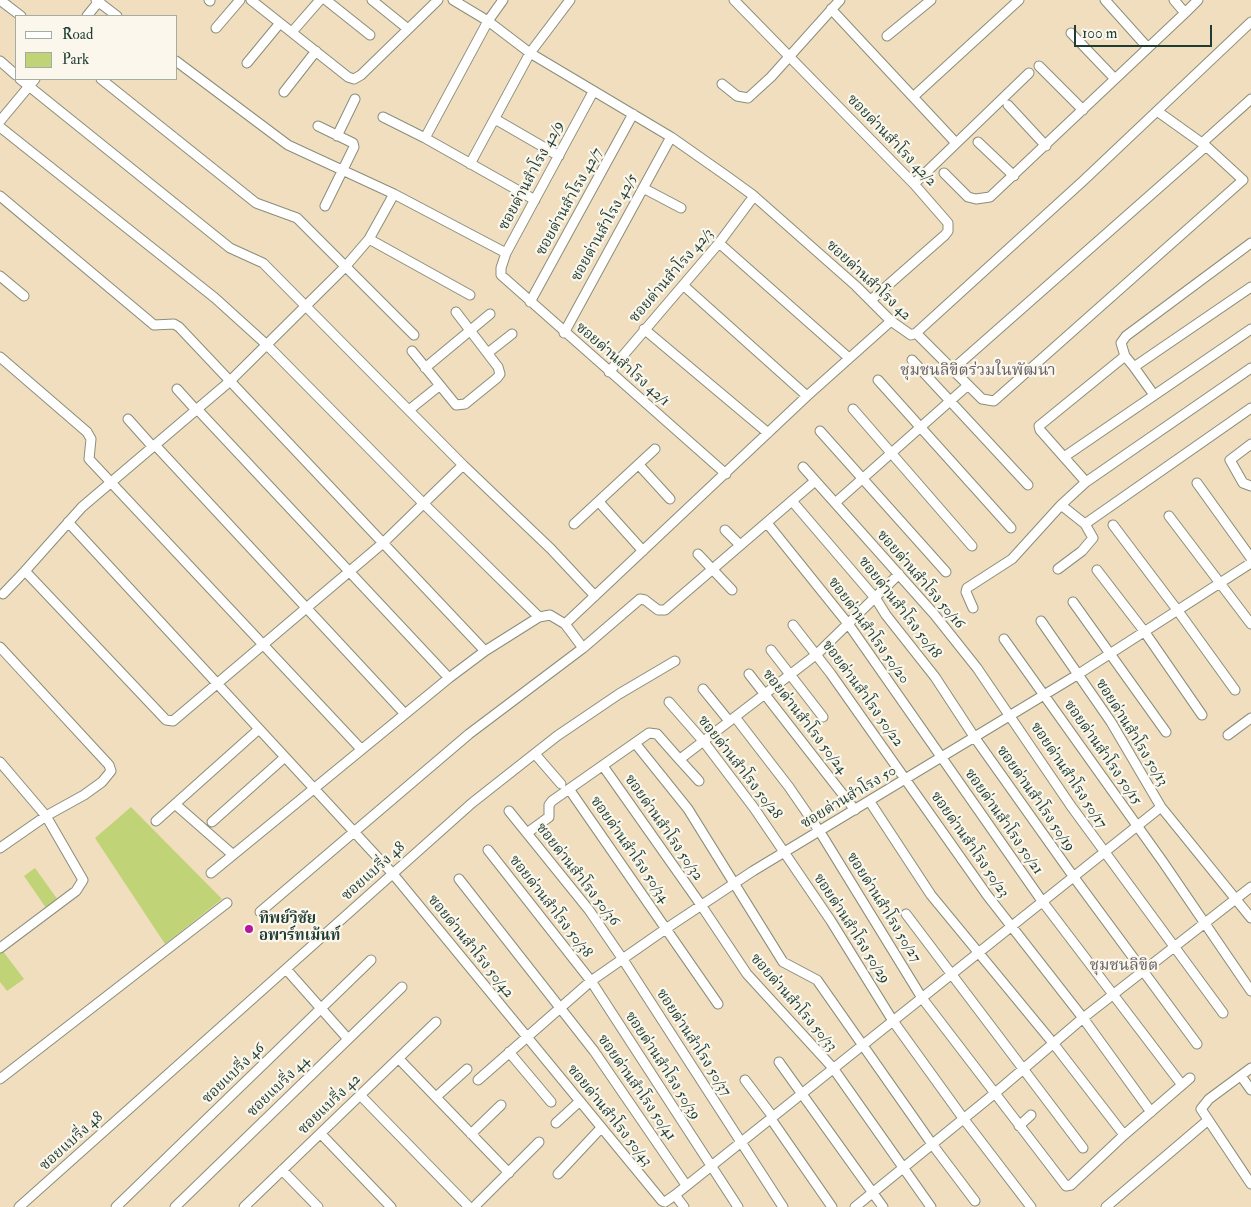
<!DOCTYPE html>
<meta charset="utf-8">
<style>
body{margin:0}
#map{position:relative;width:1251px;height:1207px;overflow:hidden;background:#f1debf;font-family:"IM FELL Double Pica",serif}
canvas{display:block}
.legend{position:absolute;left:15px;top:15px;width:162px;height:65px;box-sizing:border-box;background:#fbf7ec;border:1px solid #a3ada2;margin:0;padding:6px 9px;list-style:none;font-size:15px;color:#1f3d34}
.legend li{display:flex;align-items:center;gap:10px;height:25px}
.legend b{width:25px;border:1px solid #a3ada2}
.scale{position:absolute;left:1074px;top:25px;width:138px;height:22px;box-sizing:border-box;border:2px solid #1f3d34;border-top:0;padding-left:6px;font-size:15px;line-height:18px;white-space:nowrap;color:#1f3d34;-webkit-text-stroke:4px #fbf7ec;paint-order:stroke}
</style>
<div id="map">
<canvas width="1251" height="1207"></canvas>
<ul class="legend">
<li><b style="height:6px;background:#fff"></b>Road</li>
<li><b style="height:14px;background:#c0d477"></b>Park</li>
</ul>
<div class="scale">100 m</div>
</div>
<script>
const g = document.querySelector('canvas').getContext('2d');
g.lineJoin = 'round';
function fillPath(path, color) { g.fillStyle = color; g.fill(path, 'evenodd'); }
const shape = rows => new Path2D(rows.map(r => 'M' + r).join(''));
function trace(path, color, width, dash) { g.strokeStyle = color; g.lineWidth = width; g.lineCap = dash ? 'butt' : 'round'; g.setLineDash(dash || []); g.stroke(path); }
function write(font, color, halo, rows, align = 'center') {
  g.font = font + ' "IM FELL Double Pica","Noto Serif Thai",serif'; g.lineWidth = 4.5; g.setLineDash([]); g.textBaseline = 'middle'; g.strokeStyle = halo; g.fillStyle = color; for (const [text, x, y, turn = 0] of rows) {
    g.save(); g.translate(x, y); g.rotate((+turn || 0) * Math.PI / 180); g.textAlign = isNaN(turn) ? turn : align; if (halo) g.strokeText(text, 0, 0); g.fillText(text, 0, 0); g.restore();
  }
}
const green = shape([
 [131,807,222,899,165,944,95,838],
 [35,868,58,900,46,908,24,876],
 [2,950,24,979,7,991,0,982,0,952]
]);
const minor = shape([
 [0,0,21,16],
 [96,0,117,16],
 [209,0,210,1],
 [251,0,348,77,354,79,361,75,438,0],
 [326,0,370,35],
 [372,0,408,29],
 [453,0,488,21,530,53,671,137,728,177,754,196,856,286,891,321,911,335,916,333,1083,181,1251,22],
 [734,0,914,184,948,223,948,231,945,235,871,300],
 [1105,0,1148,48],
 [1174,0,1185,13,1198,0],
 [831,9,956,143],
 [87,16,100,0],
 [216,28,240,0],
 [292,32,320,0],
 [1071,33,1115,79],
 [887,36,931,0],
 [0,61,16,75],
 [176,61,288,145,394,194,506,253],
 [247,63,280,23],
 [1039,66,1083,110],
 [20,79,230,248,263,263,463,465,551,549,595,596],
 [101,79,256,203,297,218,414,335],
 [722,84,737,96,748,98,771,77,840,0],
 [284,92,316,51],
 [593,92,506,253,501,268,501,275,726,474],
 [913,97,1019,0],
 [1008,105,1046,146],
 [383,117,425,138,535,200],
 [495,119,559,156],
 [0,121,35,79],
 [318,126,353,143,354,147,325,206],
 [0,127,215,298,268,346,424,504,539,617],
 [337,136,355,99],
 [425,138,488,21,503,0],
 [978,142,1014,176],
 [1202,143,1251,99],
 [470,164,530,53,570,0],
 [944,173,968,197,976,199,990,197,1185,13],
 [914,184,1029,73],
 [643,188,681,208],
 [394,194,369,239,345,267,229,382,82,507,25,571,166,720,173,721,383,543,463,465],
 [0,196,154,325,174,324,179,327,485,651],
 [369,239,470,295],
 [719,243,849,358],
 [1251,243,1126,336,1121,343,1125,356,1134,367,1251,287],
 [0,276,24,296],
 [683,285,807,396],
 [530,302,633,114],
 [644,329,768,433],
 [564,333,671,137],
 [916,333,982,399,994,401,1243,180,1206,146,1157,111],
 [412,351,456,405,465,404,497,378,500,374,498,367,456,312],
 [489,352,512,334],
 [0,357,87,432,91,439,89,459,361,749],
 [912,360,1028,485],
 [1134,367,1154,395],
 [425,368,490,314],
 [952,370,1206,146],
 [609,372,719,243,754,196],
 [878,380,1011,528],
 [177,389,196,410],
 [197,409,449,678],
 [853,409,972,546],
 [409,410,439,386],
 [128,419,153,447],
 [820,431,946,572],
 [1251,444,1230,460,1243,483,1251,486],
 [155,445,405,714],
 [1064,457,1251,329],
 [639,465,670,499],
 [803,467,934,614,977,668,1071,806,1223,1013],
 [1086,482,1040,430,1039,426,1125,356],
 [1197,483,1251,558],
 [792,501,876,599,886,615,935,677,975,738,1073,876,1197,1044],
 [599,502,643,551],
 [835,503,967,386],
 [1169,516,1251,624],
 [68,522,393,874,662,1201,665,1202,675,1195,1161,807],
 [767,523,849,625,1042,901,1182,1085],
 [574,524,655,449],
 [1085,524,1251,408],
 [1113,525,1178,611,1235,690],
 [725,530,740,545],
 [698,554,732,590],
 [1058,569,1082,551,1093,538,1085,524,1061,505,1086,482,1251,368],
 [1097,570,1144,631,1202,715],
 [3,594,25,571],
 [1073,602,1166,732],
 [973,608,966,592,967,588,1012,559,1061,505],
 [1041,621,1111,722,1161,807,1251,918],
 [565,624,807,396,891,321],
 [793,625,831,674,987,895,1083,1018,1151,1112],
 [1004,639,1163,862,1251,991],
 [0,647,109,765,111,771,102,782,84,795,46,816,0,848],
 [583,648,640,599,645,600,658,610,665,610,815,481],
 [771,650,823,717],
 [749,674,855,810],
 [703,689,729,721],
 [669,702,704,742,754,808,831,921,893,1021,963,1118,1031,1207],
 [735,717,789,787,820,832,922,998,1066,1186,1071,1185,1124,1135,1190,1078],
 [1228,735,1251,718],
 [635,743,688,809,783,962,817,980,932,1144,975,1201],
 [535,754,561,784],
 [679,759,699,781],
 [0,762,46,816,83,880,76,891,0,948],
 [603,766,701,905,747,974,833,1068,931,1207],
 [569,789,718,1004],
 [870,802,931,895,1053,1043,1124,1135],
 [175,804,232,854],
 [509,811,589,910,622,958,783,1207],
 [156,821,259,729],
 [212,822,285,757],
 [527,833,549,817,549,805,552,801,649,733,657,734,679,759,684,756,817,654,899,574],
 [488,850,591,981,738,1207],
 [211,873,449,678,485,651,539,617,550,615,565,624,583,648,469,734,260,912],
 [459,879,594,1051,686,1185],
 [906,914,1083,1148],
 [286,969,348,1039],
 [509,1052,551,1102],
 [399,1059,509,1173],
 [779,1062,883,1207],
 [1251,1068,1209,1099,1201,1109,1251,1184],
 [1241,1076,1251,1090],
 [0,1079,227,903],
 [478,1080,591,981,667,928,753,871,1077,675,1251,563],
 [745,1080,773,1117],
 [360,1095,469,1207],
 [436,1097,467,1069],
 [771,1119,832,1207],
 [556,1123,580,1101],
 [1019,1126,1031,1115],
 [321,1134,391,1207],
 [471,1134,501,1105],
 [282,1170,318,1207],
 [558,1174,601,1128],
 [675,1195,684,1207],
 [19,1207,472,803,557,736,619,694,675,661],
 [116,1207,371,960],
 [175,1207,402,987],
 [244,1207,436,1022],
 [474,1207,539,1142],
 [855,1207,994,1094,1083,1018,1251,887],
 [1106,1207,1207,1121]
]);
const markers = [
 [249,929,5,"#b5179e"]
];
const streetNames = [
 ["ซอยด่านสำโรง 42/2",891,141,46],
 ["ซอยด่านสำโรง 42/9",532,176,-62],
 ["ซอยด่านสำโรง 42/7",570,202,-61],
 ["ซอยด่านสำโรง 42/5",605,228,-61],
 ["ซอยด่านสำโรง 42/3",672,276,-49],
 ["ซอยด่านสำโรง 42",868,281,43],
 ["ซอยด่านสำโรง 42/1",622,365,41],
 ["ซอยด่านสำโรง 50/16",920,580,49],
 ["ซอยด่านสำโรง 50/18",899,608,52],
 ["ซอยด่านสำโรง 50/20",868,631,54],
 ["ซอยด่านสำโรง 50/22",862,694,54],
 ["ซอยด่านสำโรง 50/24",804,722,52],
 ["ซอยด่านสำโรง 50/13",1131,733,58],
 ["ซอยด่านสำโรง 50/15",1102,753,55],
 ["ซอยด่านสำโรง 50/28",739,768,52],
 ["ซอยด่านสำโรง 50/17",1068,776,56],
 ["ซอยด่านสำโรง 50",849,798,-31],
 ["ซอยด่านสำโรง 50/19",1035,799,55],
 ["ซอยด่านสำโรง 50/21",1003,822,55],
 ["ซอยด่านสำโรง 50/32",663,828,55],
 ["ซอยด่านสำโรง 50/23",969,845,55],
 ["ซอยด่านสำโรง 50/34",629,850,55],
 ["ซอยแบริ่ง 48",374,872,-42],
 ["ซอยด่านสำโรง 50/36",577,875,52],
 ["ซอยด่านสำโรง 50/38",550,907,52],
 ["ซอยด่านสำโรง 50/27",883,908,58],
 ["ซอยด่านสำโรง 50/29",851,929,57],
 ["ซอยด่านสำโรง 50/42",470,947,51],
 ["ซอยด่านสำโรง 50/33",793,1003,49],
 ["ซอยด่านสำโรง 50/37",693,1043,57],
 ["ซอยด่านสำโรง 50/39",662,1066,57],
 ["ซอยแบริ่ง 46",234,1074,-44],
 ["ซอยแบริ่ง 44",279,1087,-44],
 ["ซอยด่านสำโรง 50/41",636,1088,55],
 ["ซอยแบริ่ง 42",330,1105,-44],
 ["ซอยด่านสำโรง 50/43",609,1116,51],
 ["ซอยแบริ่ง 48",72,1142,-42]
];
const poiNames = [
 ["ทิพย์วิชัย",259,920],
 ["อพาร์ทเม้นท์",259,937]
];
const neighbourhoodNames = [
 ["ชุมชนลิขิตร่วมในพัฒนา",978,372],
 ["ชุมชนลิขิต",1124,967]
];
fillPath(green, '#c0d477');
trace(minor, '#888e7a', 11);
trace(minor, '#fff', 9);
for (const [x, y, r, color] of markers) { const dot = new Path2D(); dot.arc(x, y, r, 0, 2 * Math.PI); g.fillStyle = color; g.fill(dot); trace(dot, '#fbf7ec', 2); }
write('15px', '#1f3d34', '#fbf7ec', streetNames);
write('bold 15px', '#1f3d34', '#fbf7ec', poiNames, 'left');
write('16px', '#666166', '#fbf7ec', neighbourhoodNames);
</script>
